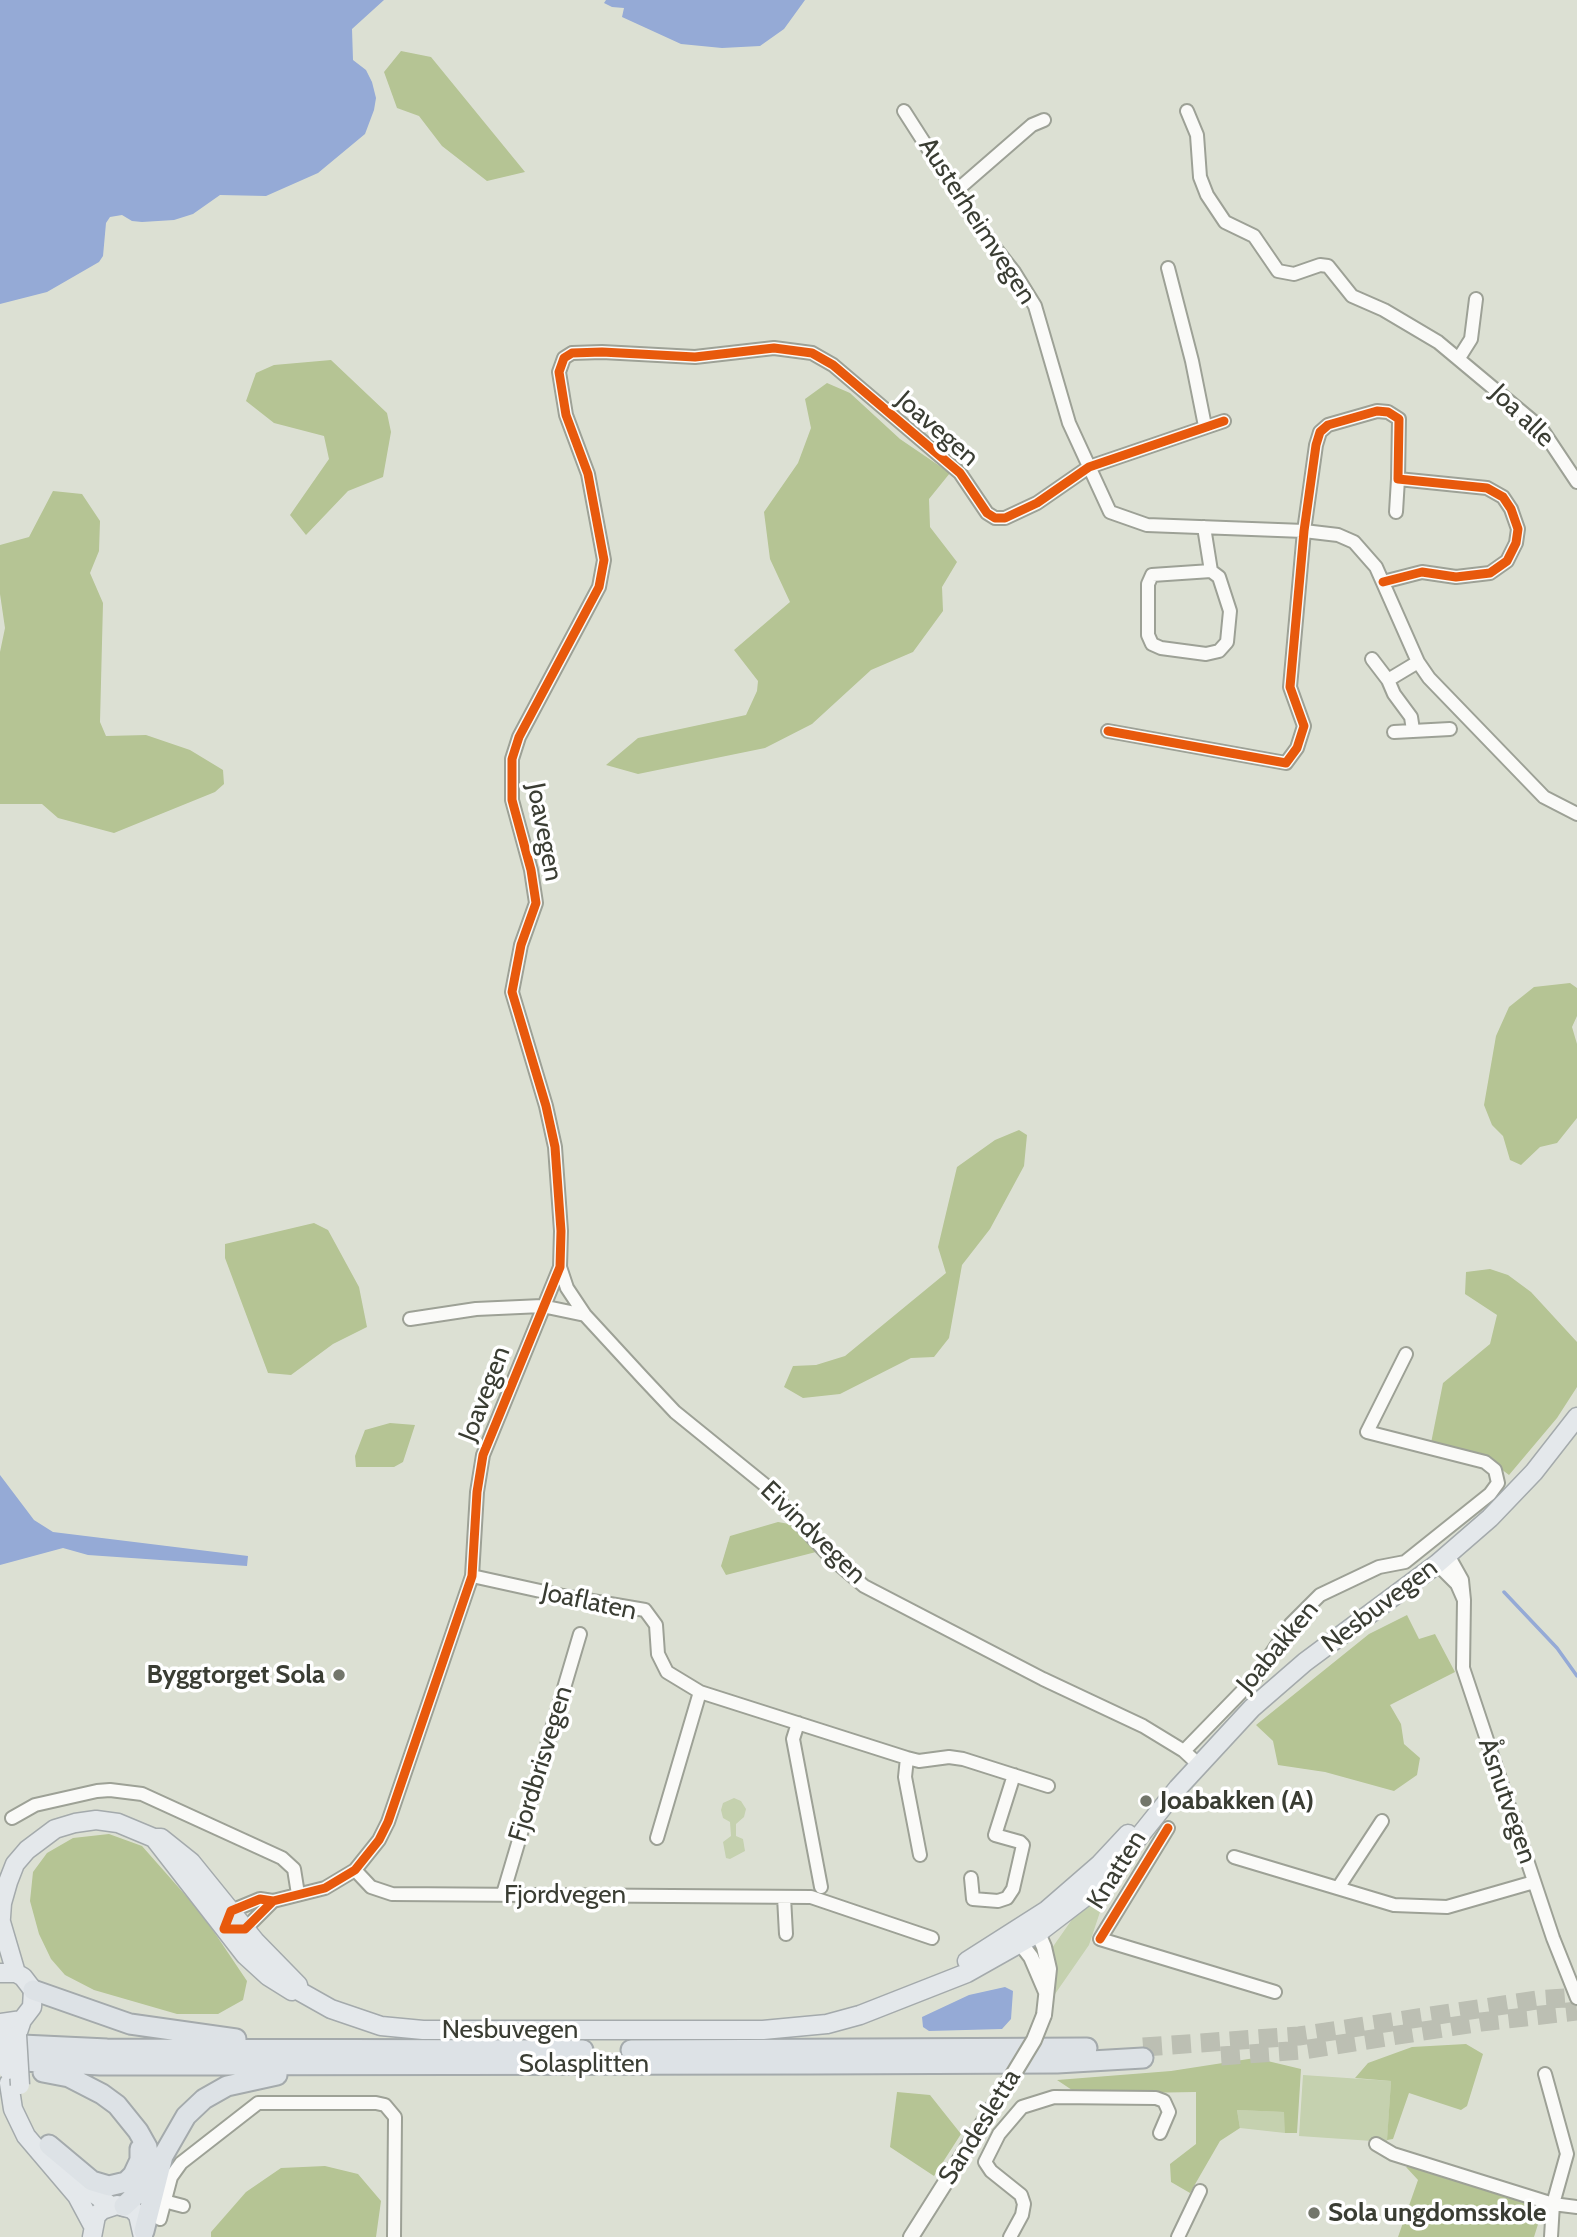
<!DOCTYPE html>
<meta charset="utf-8">
<style>
body{margin:0}
canvas{display:block;background:#dce0d3}
</style>
<canvas width="1577" height="2237"></canvas>
<script>
const g = document.querySelector('canvas').getContext('2d');
g.lineJoin = 'round';
function fillPath(path, color) { g.fillStyle = color; g.fill(path, 'evenodd'); }
const shape = rows => new Path2D(rows.map(r => 'M' + r).join(''));
function trace(path, color, width, dash) { g.strokeStyle = color; g.lineWidth = width; g.lineCap = dash ? 'butt' : 'round'; g.setLineDash(dash || []); g.stroke(path); }
function write(font, color, halo, rows, align = 'center') {
  g.font = font + ' Cabin,sans-serif'; g.lineWidth = 7; g.setLineDash([]); g.textBaseline = 'middle'; g.strokeStyle = halo; g.fillStyle = color; for (const [text, x, y, turn = 0] of rows) {
    g.save(); g.translate(x, y); g.rotate((+turn || 0) * Math.PI / 180); g.textAlign = isNaN(turn) ? turn : align; if (halo) g.strokeText(text, 0, 0); g.fillText(text, 0, 0); g.restore();
  }
}
const green = shape([
 [734,1798,741,1801,746,1809,744,1817,736,1824,736,1836,743,1839,745,1851,730,1859,726,1858,723,1842,731,1836,730,1822,723,1818,721,1810,723,1803],
 [1101,1888,1103,1903,1089,1945,1055,1994,1052,1948,1078,1911],
 [1303,2075,1391,2081,1387,2142,1299,2136],
 [1237,2110,1285,2112,1285,2133,1240,2128]
]);
const forest = shape([
 [401,51,431,57,525,172,487,181,442,146,419,116,397,108,384,72],
 [331,360,387,413,391,432,383,477,348,491,306,535,290,515,329,459,324,436,274,423,246,401,256,373,274,365],
 [827,383,850,393,900,439,950,473,929,499,930,527,957,562,942,587,943,611,913,652,871,670,812,724,765,748,638,774,606,765,638,738,746,715,757,691,758,681,734,650,790,602,770,559,764,512,798,463,811,428,805,399],
 [53,491,82,494,100,521,99,551,90,573,103,603,100,722,106,736,146,735,190,750,223,770,224,784,215,792,114,833,58,818,42,804,0,804,0,652,5,628,0,594,0,545,29,537],
 [1570,983,1577,988,1577,1016,1572,1027,1577,1044,1577,1118,1557,1143,1540,1147,1521,1165,1510,1160,1503,1136,1492,1125,1484,1105,1496,1036,1509,1007,1534,987],
 [1019,1130,1027,1135,1024,1166,990,1229,962,1265,949,1338,934,1357,911,1358,840,1394,803,1398,784,1387,793,1366,816,1365,845,1356,946,1273,938,1247,957,1167,995,1140],
 [314,1223,328,1230,359,1287,367,1327,333,1344,291,1375,268,1373,225,1258,225,1244],
 [1490,1269,1508,1275,1531,1292,1577,1342,1577,1387,1557,1418,1509,1475,1480,1453,1431,1443,1443,1383,1490,1344,1497,1315,1465,1294,1466,1272],
 [390,1423,415,1425,403,1462,394,1467,356,1467,355,1456,365,1430],
 [778,1522,795,1525,816,1552,726,1575,721,1566,730,1536],
 [1407,1615,1419,1639,1435,1634,1455,1672,1390,1705,1401,1724,1404,1744,1420,1758,1417,1775,1394,1791,1325,1772,1278,1765,1273,1741,1256,1725,1369,1634],
 [109,1834,142,1846,202,1914,247,1981,243,2000,218,2014,177,2014,94,1990,65,1975,51,1959,39,1934,30,1901,33,1872,47,1853,73,1838],
 [1466,2044,1483,2054,1467,2106,1461,2110,1409,2093,1393,2139,1387,2140,1391,2081,1355,2078,1368,2063,1412,2047],
 [1255,2058,1301,2069,1297,2133,1285,2133,1284,2112,1237,2110,1240,2128,1220,2141,1190,2193,1171,2182,1170,2164,1196,2144,1196,2092,1078,2094,1057,2080,1171,2071],
 [897,2092,930,2095,961,2134,934,2176,890,2147],
 [325,2166,358,2174,381,2201,376,2237,211,2237,211,2232,246,2192,281,2168],
 [1406,2167,1434,2168,1544,2205,1534,2237,1398,2237,1418,2180]
]);
const water = shape([
 [0,0,384,0,352,29,353,60,366,70,372,82,376,98,374,110,365,134,318,173,266,196,220,195,193,214,174,220,142,222,132,221,122,215,110,217,106,223,103,256,99,262,47,292,0,304],
 [606,0,805,0,784,29,760,46,722,48,681,44,622,17,624,8,612,7,604,3],
 [0,1475,34,1520,53,1532,248,1556,247,1566,88,1555,63,1548,0,1565],
 [1005,1987,1013,1991,1011,2019,1002,2029,929,2031,923,2027,922,2017,969,1995]
]);
const stream = shape([
 [1504,1592,1557,1648,1577,1676]
]);
const trunkTunnel = shape([
 [1143,2047,1299,2036,1537,2000,1577,1997],
 [1221,2056,1303,2050,1481,2022,1577,2011]
]);
const minor = shape([
 [904,111,977,225,1014,272,1035,306,1069,423,1110,512,1147,525,1304,531,1338,535,1354,542,1376,567,1418,662,1429,678,1544,797,1577,814],
 [1187,111,1197,135,1200,177,1207,195,1225,222,1254,236,1278,271,1294,274,1320,265,1328,266,1352,296,1384,310,1438,342,1541,428,1577,482],
 [956,191,1032,125,1044,120],
 [1168,268,1192,361,1205,426],
 [1459,358,1471,339,1476,299],
 [1396,512,1398,479],
 [1204,527,1211,571],
 [1211,571,1219,577,1230,611,1227,642,1219,651,1206,654,1161,648,1152,644,1148,635,1148,584,1152,575,1211,571],
 [1372,659,1388,680],
 [1413,730,1411,717,1394,694,1388,680,1418,662],
 [1108,731,1286,763,1297,748,1304,726,1290,687,1304,531,1316,445,1320,432,1328,425,1377,411,1388,412,1399,419,1398,479,1487,488,1503,497,1511,509,1518,529,1516,543,1507,561,1490,573,1456,577,1422,572,1383,582],
 [1394,732,1450,729],
 [560,1267,567,1288,585,1315,643,1378,675,1412,765,1485,830,1557,864,1586,1043,1679,1143,1726,1184,1751,1199,1765],
 [410,1319,476,1309,542,1306,585,1315],
 [1437,1564,1457,1584,1464,1600,1462,1580,1448,1555],
 [472,1576,563,1596,645,1610,656,1625,658,1654,667,1672,700,1692,907,1758,919,1761,949,1757,963,1759,1048,1786],
 [1464,1600,1463,1668,1553,1938,1577,1998],
 [798,1723,793,1739,821,1887],
 [1184,1751,1256,1677,1291,1624,1320,1595,1379,1567,1405,1562,1490,1494,1498,1483,1495,1470,1485,1462,1367,1432,1406,1354],
 [907,1758,905,1777,920,1855],
 [12,1818,35,1805,97,1791,110,1790,142,1794,282,1858,294,1869,298,1894],
 [1168,1828,1100,1939,1275,1992],
 [657,1838,700,1692],
 [1234,1857,1394,1905,1447,1907,1534,1882],
 [355,1870,371,1887,392,1894,811,1897,932,1938],
 [971,1878,973,1899,998,1901,1007,1898,1013,1889,1023,1845,1020,1842,995,1835,1014,1775],
 [1338,1888,1382,1821],
 [503,1894,580,1634],
 [784,1897,786,1934],
 [229,1916,231,1911,260,1899,273,1901,325,1888,355,1870,379,1840,388,1822,472,1576,477,1492,483,1455,560,1267,561,1231,555,1147,546,1106,512,992,521,945,536,903,531,870,512,800,512,759,519,737,599,587,604,560,588,474,566,415,559,372,564,358,572,353,602,352,695,357,774,348,812,353,833,365,960,473,987,513,995,518,1005,518,1037,503,1089,467,1224,421],
 [240,1929,245,1929,273,1901],
 [1545,2074,1567,2154,1553,2204,1577,2207],
 [1376,2144,1393,2154,1553,2204,1551,2237],
 [164,2201,183,2206],
 [160,2219,171,2177,181,2163,258,2103,376,2103,385,2105,395,2117,394,2237],
 [1010,2237,1022,2215,1024,2204,1021,2195,991,2171,985,2162,999,2134,1022,2107,1054,2097,1156,2098,1164,2101,1169,2112,1160,2133],
 [1178,2237,1200,2191]
]);
const tertiary = shape([
 [1044,2015,1049,1969,1044,1947,1038,1933,1022,1928,1021,1944,1031,1957,1046,1992],
 [911,2237,1005,2088]
]);
const primary = shape([
 [154,1838,161,1838,191,1862,255,1941,298,1985,299,1991,331,2009,381,2026,423,2030,763,2030,827,2024,860,2015,967,1973,1038,1933,1085,1897,1109,1874,1178,1788,1252,1708,1305,1662,1437,1564,1490,1518,1534,1472,1577,1417],
 [1,1922,16,1973],
 [0,1931,2,1903,8,1882,15,1864,27,1850,55,1829,75,1823,96,1820,118,1823,154,1838,245,1955,268,1976,292,1991],
 [967,1961,1047,1910,1100,1864,1128,1834],
 [0,1973,16,1973,23,1977,33,1990,32,2007,22,2020,17,2035],
 [0,2023,22,2020],
 [9,2083,13,2109,26,2136,77,2196,92,2224],
 [72,2173,82,2185,111,2206],
 [92,2237,96,2216,102,2210,117,2205,132,2209,138,2215,143,2237]
]);
const trunk = shape([
 [33,1990,130,2024,236,2039],
 [1,2044,107,2049,583,2050],
 [631,2050,1087,2048],
 [3,2060,100,2065,810,2064,1057,2063,1143,2058],
 [43,2072,69,2077,102,2094,117,2105,138,2131,147,2147,150,2168,142,2189,124,2206],
 [49,2145,92,2181,109,2186,126,2182,133,2175,140,2160,140,2149],
 [144,2231,163,2156,186,2116,204,2099,227,2086,277,2075]
]);
const tertiaryBridge = shape([
 [1005,2088,1034,2040,1044,2015]
]);
const primaryBridge = shape([
 [5,2035,8,2070],
 [17,2035,20,2085]
]);
const cycleway = shape([
 [1108,731,1286,763,1297,748,1304,726,1290,687,1304,531,1316,445,1320,432,1328,425,1377,411,1388,412,1399,419,1398,479,1487,488,1503,497,1511,509,1518,529,1516,543,1507,561,1490,573,1456,577,1422,572,1383,582],
 [273,1901,245,1929,224,1929,231,1911,260,1899,273,1901,325,1888,355,1870,379,1840,388,1822,472,1576,477,1492,483,1455,560,1267,561,1231,555,1147,546,1106,512,992,521,945,536,903,531,870,512,800,512,759,519,737,599,587,604,560,588,474,566,415,559,372,564,358,572,353,602,352,695,357,774,348,812,353,833,365,960,473,987,513,995,518,1005,518,1037,503,1089,467,1224,421],
 [1100,1939,1168,1828]
]);
const markers = [
 [339,1675,7,"#73766b"],
 [1146,1801,7,"#73766b"],
 [1314,2213,7,"#73766b"]
];
const streetNames = [
 ["Austerheimvegen",977,221,57],
 ["Joa alle",1522,416,44],
 ["Joavegen",937,429,41],
 ["Joavegen",544,832,79],
 ["Joavegen",485,1394,-69],
 ["Eivindvegen",813,1533,44],
 ["Joaflaten",589,1602,12],
 ["Nesbuvegen",1380,1606,-37],
 ["Joabakken",1278,1647,-50],
 ["Fjordbrisvegen",541,1764,-73],
 ["Åsnutvegen",1507,1801,71],
 ["Knatten",1117,1870,-58],
 ["Fjordvegen",565,1895],
 ["Nesbuvegen",510,2030],
 ["Solasplitten",584,2064],
 ["Sandesletta",980,2127,-58]
];
const poiNames = [
 ["Byggtorget Sola",325,1675,"right"],
 ["Joabakken (A)",1160,1801],
 ["Sola ungdomsskole",1328,2213]
];
fillPath(green, '#c5d1af');
fillPath(forest, '#b5c494');
fillPath(water, '#95aad6');
trace(stream, '#95aad6', 3.5);
trace(trunkTunnel, '#bcbfb3', 19, [19, 10]);
trace(minor, '#9da196', 16);
trace(tertiary, '#9da196', 18);
trace(primary, '#a4aaac', 21);
trace(trunk, '#a4aaac', 23);
trace(minor, '#fafaf8', 12);
trace(tertiary, '#fafaf8', 14);
trace(primary, '#e4e8eb', 18);
trace(trunk, '#dde2e6', 19);
trace(tertiaryBridge, '#9da196', 18, []);
trace(primaryBridge, '#a4aaac', 21, []);
trace(tertiaryBridge, '#fafaf8', 14);
trace(primaryBridge, '#e4e8eb', 18);
trace(cycleway, '#e8590c', 9);
for (const [x, y, r, color] of markers) { const dot = new Path2D(); dot.arc(x, y, r, 0, 2 * Math.PI); g.fillStyle = color; g.fill(dot); trace(dot, '#fff', 2.5); }
write('26px', '#3a3d33', '#fff', streetNames);
write('bold 26px', '#3a3d33', '#fff', poiNames, 'left');
</script>
